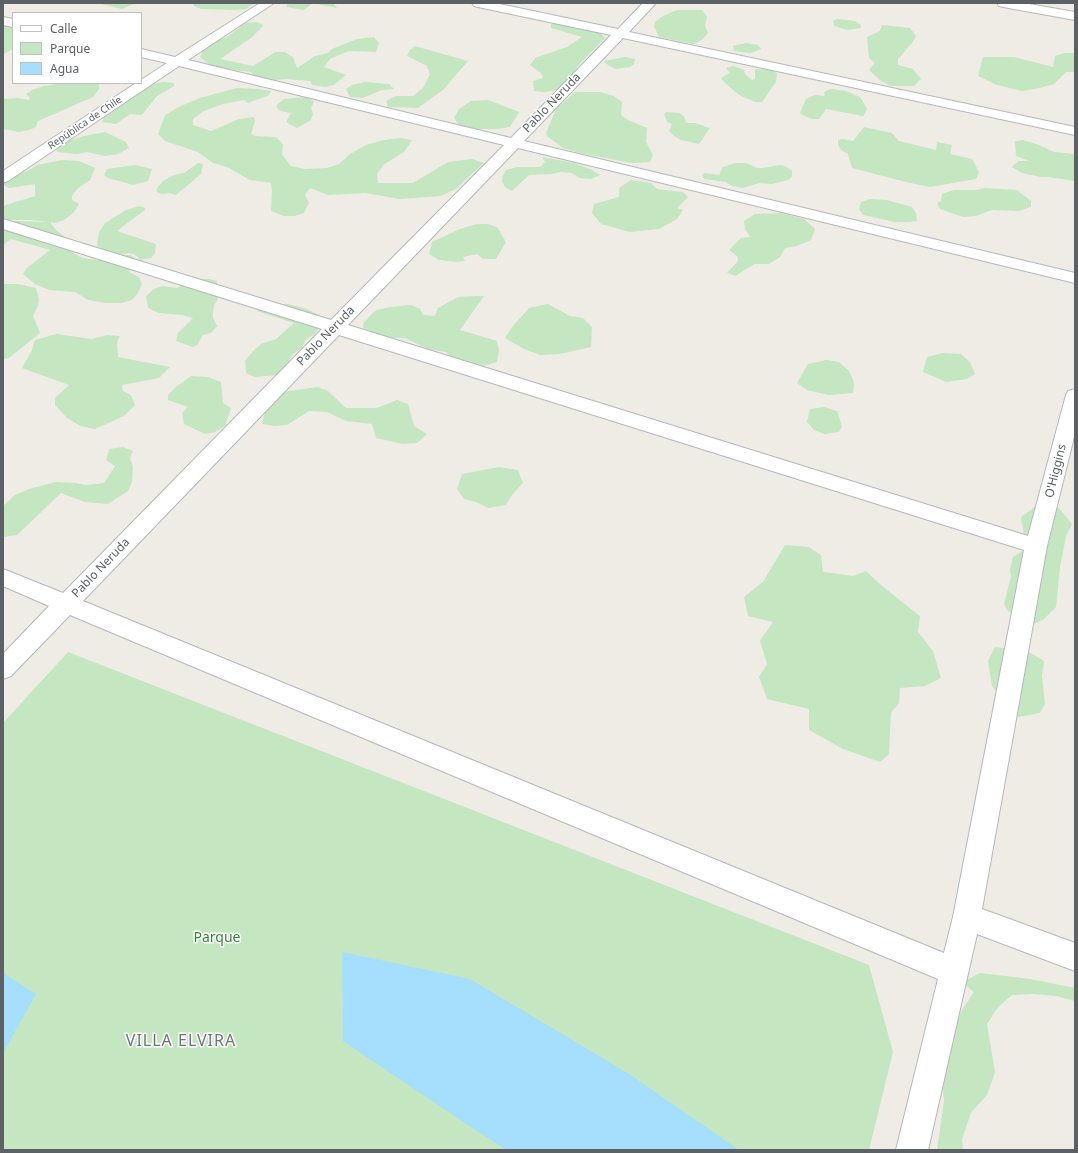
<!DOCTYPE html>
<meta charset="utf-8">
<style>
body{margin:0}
#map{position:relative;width:1078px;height:1153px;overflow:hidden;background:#efece5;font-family:"Noto Sans",sans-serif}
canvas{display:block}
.frame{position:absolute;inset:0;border:4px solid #5c6165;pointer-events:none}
.legend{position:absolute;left:12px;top:12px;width:130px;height:72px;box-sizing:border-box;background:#fff;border:1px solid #bec0c1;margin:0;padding:5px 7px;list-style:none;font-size:12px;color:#5c6165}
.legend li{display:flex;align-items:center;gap:8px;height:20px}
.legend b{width:20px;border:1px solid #bec0c1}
</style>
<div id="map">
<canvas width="1078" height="1153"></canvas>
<div class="frame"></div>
<ul class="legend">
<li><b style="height:5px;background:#fff"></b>Calle</li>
<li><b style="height:11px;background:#c4e6c1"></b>Parque</li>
<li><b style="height:11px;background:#a6defe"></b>Agua</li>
</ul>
</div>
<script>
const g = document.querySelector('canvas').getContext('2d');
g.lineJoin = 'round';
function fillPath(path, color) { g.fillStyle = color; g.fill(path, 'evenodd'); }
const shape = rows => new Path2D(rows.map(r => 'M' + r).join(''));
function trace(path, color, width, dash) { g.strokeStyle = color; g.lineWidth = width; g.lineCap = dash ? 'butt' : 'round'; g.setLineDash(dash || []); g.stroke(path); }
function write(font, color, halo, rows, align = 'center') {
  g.font = font + ' "Noto Sans",sans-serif'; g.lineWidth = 3; g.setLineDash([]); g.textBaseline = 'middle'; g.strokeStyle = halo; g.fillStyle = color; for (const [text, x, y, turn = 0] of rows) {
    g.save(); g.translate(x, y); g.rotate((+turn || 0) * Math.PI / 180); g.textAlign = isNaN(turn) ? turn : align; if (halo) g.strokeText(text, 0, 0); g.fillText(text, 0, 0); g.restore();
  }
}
const green = shape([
 [97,3,136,3,122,9],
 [193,3,254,3,246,9,234,10,201,9,194,6],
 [288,3,333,3,337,8,313,3,304,10,286,7],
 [677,10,702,10,707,16,705,26,708,33,702,40,693,44,659,37,654,26,655,22,663,16],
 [837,19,855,21,861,25,861,28,847,30,834,26,833,21],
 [257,22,263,25,259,30,251,38,220,59,253,66,275,52,285,52,293,57,297,68,315,56,328,53,332,49,357,39,374,37,379,43,376,52,349,51,330,59,324,67,346,75,334,85,325,87,312,85,310,81,286,79,275,80,254,76,251,72,220,68,210,65,200,57,204,48,217,39,226,38,245,23],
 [3,23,13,26,13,49,3,54],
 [559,23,569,27,584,28,599,32,605,38,577,67,569,80,557,90,544,92,534,91,533,81,543,78,541,73,530,65,535,58,567,47,582,37,551,28,551,24],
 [882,25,910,28,916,36,912,43,898,59,898,65,913,69,921,79,914,86,891,86,881,81,869,70,875,63,869,58,867,37,880,31],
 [746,43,758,45,761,49,751,53,734,51,733,46],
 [415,46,468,61,443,90,418,108,388,107,386,101,396,96,413,96,423,88,430,74,427,66,407,56,410,50],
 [1065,53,1075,53,1075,72,1066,72,1054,84,1040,88,1022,91,997,85,978,76,983,57,1014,57,1053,67,1055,56],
 [625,57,635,59,634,64,630,67,615,69,608,65,604,61],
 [733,66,744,70,745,74,752,80,755,79,755,69,773,70,777,74,776,82,762,102,755,102,739,95,724,82,721,78,730,73,726,68],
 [163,82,174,83,174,86,157,96,142,115,130,114,116,124,102,122,104,117,149,85],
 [365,82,389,84,394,89,382,90,363,98,350,97,346,89,352,85],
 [62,83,99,83,99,89,93,97,38,121,36,127,29,130,19,132,3,129,3,99,18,98,29,100,30,98,26,94,32,90,44,86],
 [237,88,259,89,271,91,269,95,248,103,244,100,223,104,204,111,193,119,193,125,211,131,239,119,254,117,255,121,251,134,255,136,276,137,283,144,282,154,291,166,305,169,327,168,339,164,350,154,366,145,383,140,401,138,412,140,404,152,383,165,377,174,378,183,413,183,448,162,472,159,484,163,465,180,456,189,441,196,400,199,365,193,328,195,310,188,305,195,309,203,304,213,295,216,284,216,271,211,272,190,271,183,250,180,227,167,213,163,198,152,165,141,158,134,165,115,181,106,200,98],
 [831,89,846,91,860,97,867,109,863,116,826,109,819,119,811,119,801,114,800,113,806,99,815,95,825,96,824,92],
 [575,92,600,92,614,96,622,102,621,115,628,120,647,128,646,142,653,155,650,162,632,163,584,154,563,148,547,136,546,133,556,109],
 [306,97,314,102,311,108,313,114,311,120,297,128,286,122,291,113,281,111,277,108,277,105,284,99],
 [488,100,519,112,510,127,497,129,467,129,458,124,454,118,459,109,471,101],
 [666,112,679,113,684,116,686,123,695,123,710,128,699,144,681,140,674,136,669,131,672,124,667,122,664,114],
 [864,127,892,133,899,141,936,150,937,142,952,145,950,154,972,159,979,172,976,179,930,187,910,183,852,168,848,154,841,150,838,145,838,140,843,139,853,141],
 [105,132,126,142,129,148,118,154,105,156,87,152,77,154,57,152,57,148,64,142,84,136],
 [1023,140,1039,145,1054,152,1075,154,1075,181,1049,177,1041,177,1022,173,1012,167,1018,161,1029,161,1016,156,1015,141],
 [542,157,574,163,592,170,600,175,591,179,580,178,572,173,561,172,551,174,529,175,512,191,505,187,502,181,503,175,506,170,517,167,540,167,545,162],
 [62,160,79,161,95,168,90,180,77,189,72,196,72,200,79,204,74,212,64,220,55,223,50,222,56,230,65,237,69,250,82,258,98,260,115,255,97,246,99,232,105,223,126,210,140,206,145,208,145,210,117,231,156,244,155,253,151,258,140,260,136,255,129,253,119,255,131,255,134,258,134,261,129,272,139,277,142,284,138,293,132,300,121,303,106,303,88,300,75,292,49,290,35,284,23,274,27,268,50,250,11,239,3,245,3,224,15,221,49,222,31,220,3,220,3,206,35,196,35,184,9,188,4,185,8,179,19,172,28,171,37,165],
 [198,163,203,164,201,174,182,190,176,195,169,193,162,194,157,192,157,188,163,181,174,175,184,173],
 [735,163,746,163,757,168,762,168,780,165,785,166,792,171,792,177,788,180,772,184,759,183,743,188,732,186,726,182,704,179,702,175,704,173,719,175,723,167],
 [135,165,152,169,148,181,133,185,108,178,104,175,107,169],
 [631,180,651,183,657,189,683,192,688,197,677,208,683,210,677,219,659,229,630,232,601,224,592,213,594,204,619,197,619,188],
 [985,188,1017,190,1031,201,1031,207,1019,211,992,210,976,216,963,217,940,209,937,203,941,201,942,194,954,190,976,190],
 [870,199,887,200,912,207,916,213,917,221,908,222,895,222,863,215,859,209,861,202],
 [781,213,804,219,815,229,811,240,797,246,785,248,780,257,769,264,755,264,741,272,736,276,727,273,738,261,738,257,729,250,741,238,750,237,745,229,744,221,755,214],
 [477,224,488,224,497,227,506,242,496,259,483,259,477,254,463,257,465,261,457,262,439,260,429,254,432,242,460,229],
 [194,279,209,279,217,281,219,297,214,305,213,313,213,318,217,326,211,333,203,335,197,345,193,347,176,341,178,333,193,318,182,315,159,313,148,308,146,296,154,289,163,286,177,288],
 [3,284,18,284,36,288,39,299,38,306,33,316,40,333,9,358,3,359],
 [476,296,484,296,460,330,497,341,499,350,497,362,483,366,451,357,446,352,428,349,405,338,388,338,363,328,364,322,376,310,391,307,411,305,420,309,423,315,435,316,438,308,458,297],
 [271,304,288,304,307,309,321,316,321,325,314,335,306,339,302,348,293,354,282,372,278,375,267,376,255,377,246,373,245,361,254,350,261,344,276,339,294,323,257,311,257,309],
 [548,304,570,316,583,318,592,327,591,347,560,354,540,355,524,349,505,338,512,327,529,308],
 [56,334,92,339,107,335,120,336,117,342,118,357,170,367,159,378,122,385,123,391,131,395,135,405,124,416,95,429,80,426,67,418,55,405,55,398,69,385,22,368,32,350,35,340],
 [943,353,961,354,970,362,975,374,967,379,946,382,923,372,927,357],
 [826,360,839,362,849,371,854,382,853,393,828,395,807,390,797,383,808,364],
 [191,376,208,377,221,382,223,403,231,408,225,426,215,432,205,434,184,424,182,413,188,407,168,400,168,395,176,387],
 [318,387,328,391,346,408,377,408,397,400,408,404,414,426,427,434,417,443,402,444,376,438,372,424,346,421,327,412,309,411,287,425,274,426,262,424,266,408,275,393],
 [824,407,837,411,842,426,839,432,824,434,814,430,807,422,810,409],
 [123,447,133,451,130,458,133,467,132,482,128,491,108,504,85,502,61,493,17,535,3,537,3,506,15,495,29,489,55,482,76,483,86,485,104,483,115,466,106,460,109,449],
 [499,467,518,470,523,483,512,495,506,505,488,508,476,502,464,499,457,489,462,474],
 [1036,506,1058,507,1072,524,1066,536,1060,567,1056,607,1044,619,1030,626,1007,610,1004,604,1011,577,1010,570,1013,557,1024,550,1024,536,1021,517],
 [785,545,809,547,821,555,823,572,853,576,866,571,882,586,920,616,918,632,933,651,941,678,925,686,900,688,899,703,891,713,889,754,880,762,843,749,809,730,809,709,767,699,759,677,767,664,760,641,773,622,748,616,744,597,763,582],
 [995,647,1027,651,1044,661,1042,676,1045,704,1040,713,1018,717,992,686,988,661],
 [68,652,869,965,893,1052,869,1150,3,1150,3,723],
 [980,973,1030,979,1075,988,1075,1001,1056,996,1033,994,1012,995,998,1007,987,1024,995,1072,987,1095,971,1113,962,1139,963,1150,937,1150,944,1101,942,1075,953,1031,961,1012,974,992,962,982]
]);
const water = shape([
 [342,952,470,979,629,1074,739,1150,507,1150,477,1131,343,1041],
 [3,973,36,994,3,1053]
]);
const minor = shape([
 [260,3,274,3,188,60,511,138,611,35,478,7,474,6,472,3,495,3,618,29,643,3,656,3,629,32,1075,127,1075,135,623,38,524,141,1075,273,1075,283,518,148,348,325,1028,536,1066,395,1068,391,1075,389,1075,433,1047,546,982,909,1075,943,1075,971,977,934,928,1150,896,1150,938,979,70,615,11,676,3,679,3,654,49,606,3,586,3,569,63,593,322,329,3,229,3,219,331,320,504,145,179,66,8,181,3,183,3,171,136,83,141,83,141,80,167,63,141,57,141,49,175,57,260,3],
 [339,335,1024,550,953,917,944,953,83,601,339,335],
 [997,3,1023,3,1075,12,1075,20,1003,7,999,6,997,3],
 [3,17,13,19,13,27,3,25,3,17]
]);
const farStreetnames = [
 ["República de Chile",85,123,-34]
];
const streetNames = [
 ["Pablo Neruda",552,103,-46],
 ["Pablo Neruda",326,336,-46],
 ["O'Higgins",1056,471,-76],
 ["Pablo Neruda",101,568,-46]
];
const nearParknames = [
 ["Parque",217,938]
];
const nearNeighbourhoodnames = [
 ["VILLA ELVIRA",181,1041]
];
fillPath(green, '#c4e6c1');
fillPath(water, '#a6defe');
trace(minor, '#b5b8bb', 2);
fillPath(minor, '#fff');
write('10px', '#5c6165', '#fff', farStreetnames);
write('12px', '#5c6165', '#fff', streetNames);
write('14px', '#388336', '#fff', nearParknames);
g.letterSpacing = '1px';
write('16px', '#6d7377', '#fff', nearNeighbourhoodnames);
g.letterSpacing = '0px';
</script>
